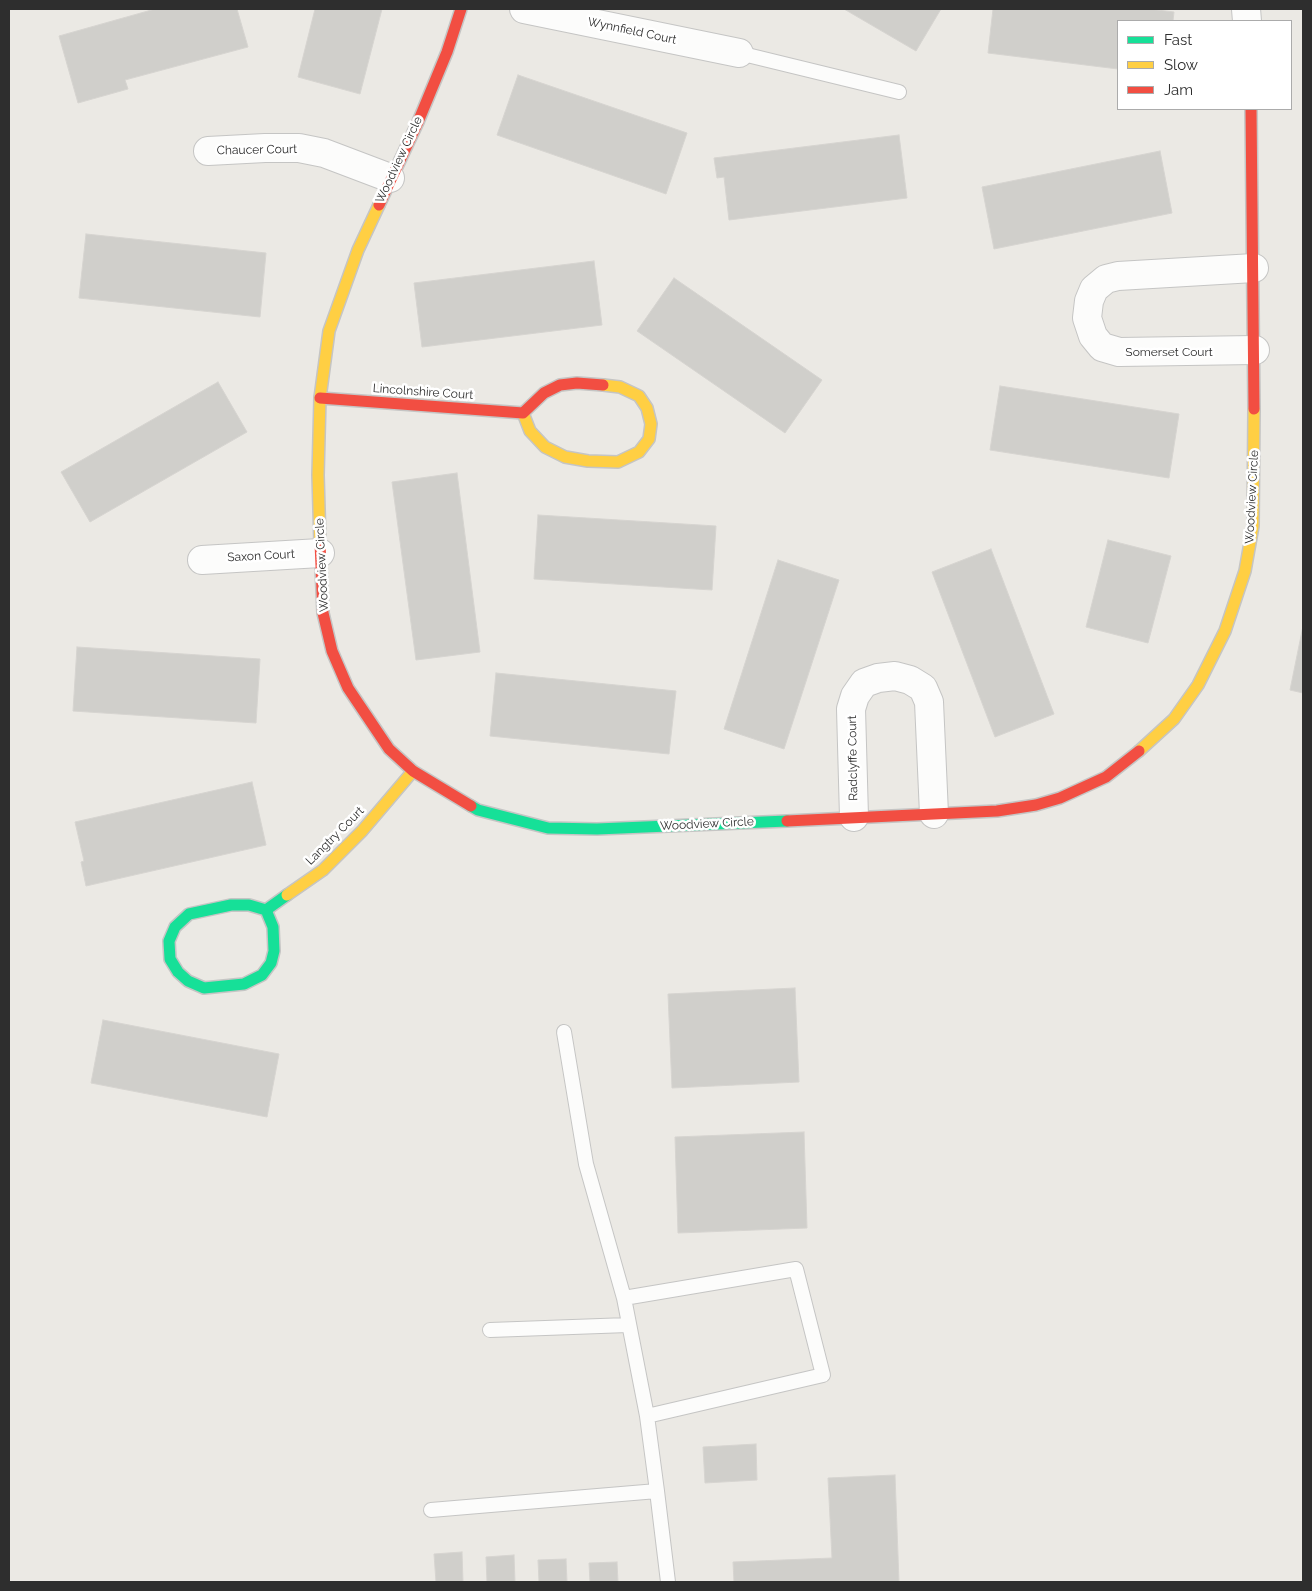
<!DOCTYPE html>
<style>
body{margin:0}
#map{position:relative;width:1312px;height:1591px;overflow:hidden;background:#ebe9e4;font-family:Raleway,sans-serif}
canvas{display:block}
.frame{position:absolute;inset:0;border:10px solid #2e2e2e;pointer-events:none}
.legend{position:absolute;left:1117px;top:20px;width:175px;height:90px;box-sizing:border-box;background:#fff;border:1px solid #ababab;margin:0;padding:6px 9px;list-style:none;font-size:15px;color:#2e2e2e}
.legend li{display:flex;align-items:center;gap:10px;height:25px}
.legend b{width:25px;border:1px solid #ababab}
</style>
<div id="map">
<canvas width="1312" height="1591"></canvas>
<div class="frame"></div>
<ul class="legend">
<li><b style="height:6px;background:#16e098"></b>Fast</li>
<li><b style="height:6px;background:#ffcf43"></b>Slow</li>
<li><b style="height:6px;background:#f24e42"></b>Jam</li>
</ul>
</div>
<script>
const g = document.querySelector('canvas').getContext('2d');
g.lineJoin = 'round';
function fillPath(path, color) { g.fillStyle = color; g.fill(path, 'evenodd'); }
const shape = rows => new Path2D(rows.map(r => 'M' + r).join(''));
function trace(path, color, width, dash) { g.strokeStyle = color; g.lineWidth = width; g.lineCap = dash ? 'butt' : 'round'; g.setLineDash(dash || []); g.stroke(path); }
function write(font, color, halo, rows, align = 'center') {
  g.font = font + ' Raleway,sans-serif'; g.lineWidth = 5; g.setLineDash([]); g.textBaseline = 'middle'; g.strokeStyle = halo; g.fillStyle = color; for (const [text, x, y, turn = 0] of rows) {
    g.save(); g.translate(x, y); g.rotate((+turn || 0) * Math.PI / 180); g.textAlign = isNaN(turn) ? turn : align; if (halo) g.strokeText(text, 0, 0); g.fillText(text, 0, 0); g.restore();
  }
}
const building = shape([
 [155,9,237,9,248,47,125,80,128,89,78,103,59,36,155,9],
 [315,9,382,9,360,94,298,77,315,9],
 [844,9,941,9,916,51,844,9],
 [993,9,1149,9,1174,12,1173,21,1118,21,1118,69,988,53,993,9],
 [518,75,687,133,666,194,497,135,518,75],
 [899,135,907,198,729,220,724,177,717,178,714,158,899,135],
 [1160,151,1172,213,994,249,982,187,1160,151],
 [86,234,266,253,260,317,79,298,86,234],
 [594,261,602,325,422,347,414,283,594,261],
 [674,278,822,380,785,433,637,331,674,278],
 [218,382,247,432,90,522,61,472,218,382],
 [1000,386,1179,414,1169,478,990,450,1000,386],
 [457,473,480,652,416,660,392,482,457,473],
 [538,515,716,526,712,590,534,579,538,515],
 [1108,540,1171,556,1148,643,1086,627,1108,540],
 [991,549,1054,714,995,737,932,572,991,549],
 [778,560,839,580,784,749,724,729,778,560],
 [1303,626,1303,693,1290,690,1303,626],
 [77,647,260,659,256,723,73,711,77,647],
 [496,673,676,691,669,754,490,736,496,673],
 [252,782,266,845,86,886,81,862,84,861,75,822,252,782],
 [795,988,799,1082,672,1088,668,994,795,988],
 [103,1020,279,1054,267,1117,91,1083,103,1020],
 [804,1132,807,1228,678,1233,675,1137,804,1132],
 [756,1444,757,1480,705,1483,703,1447,756,1444],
 [895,1475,899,1582,734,1582,733,1562,832,1558,828,1478,895,1475],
 [462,1552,463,1582,436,1582,434,1554,462,1552],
 [514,1555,515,1582,487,1582,486,1557,514,1555],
 [566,1559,567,1582,539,1582,538,1560,566,1559],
 [617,1562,618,1582,590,1582,589,1563,617,1562]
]);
const lane = shape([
 [739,53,899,92],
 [564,1032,586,1164,624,1298,647,1416,657,1491],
 [624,1298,796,1269,823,1375,647,1416],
 [490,1330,628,1325],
 [431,1510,657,1491,668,1582]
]);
const street = shape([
 [524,9,739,53],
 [1246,9,1247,21],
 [208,151,265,148,299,148,324,153,390,178],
 [1254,268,1118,276,1106,279,1094,289,1089,301,1087,318,1093,336,1102,347,1119,352,1255,350],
 [202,560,320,553],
 [854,817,851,709,855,696,864,683,878,678,895,676,910,680,923,688,929,702,934,814]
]);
const fast = shape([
 [471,806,478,810,548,828,597,829,787,821],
 [266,910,249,905,231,905,189,914,175,927,169,941,170,959,178,972,188,981,204,988,244,984,262,975,271,963,274,951,273,927,266,910,287,895]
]);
const slow = shape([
 [523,413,530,431,545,447,565,457,588,461,618,462,639,452,649,439,651,424,647,408,639,396,620,387,603,385],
 [320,543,318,475,320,398,329,331,358,250,379,205],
 [1139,751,1174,719,1198,685,1225,631,1245,571,1253,526,1254,409],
 [287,895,323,870,362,831,413,771]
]);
const jam = shape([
 [1251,109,1254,409],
 [379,205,418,122,447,52,461,9],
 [320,398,523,413,544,393,560,385,577,383,603,385],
 [320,543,323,613,332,651,348,688,389,749,413,771,471,806],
 [787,821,997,811,1036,805,1060,798,1106,777,1139,751]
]);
const streetNames = [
 ["Wynnfield Court",632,31,12],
 ["Chaucer Court",257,150,-1],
 ["Woodview Circle",399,160,-65],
 ["Somerset Court",1169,352],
 ["Lincolnshire Court",423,392,4],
 ["Woodview Circle",1252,497,-87],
 ["Saxon Court",261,556,-3],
 ["Woodview Circle",322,565,-93],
 ["Radclyffe Court",853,758,-91],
 ["Woodview Circle",707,824,-3],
 ["Langtry Court",335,836,-45]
];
fillPath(building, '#d0cfcb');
trace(building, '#d6d4d0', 1);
trace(lane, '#c5c5c4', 16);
trace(street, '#c5c5c4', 30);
trace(fast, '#c5c5c4', 14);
trace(slow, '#c5c5c4', 14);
trace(jam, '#c5c5c4', 14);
trace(lane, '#fcfcfb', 14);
trace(street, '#fcfcfb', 28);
trace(fast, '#16e098', 11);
trace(slow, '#ffcf43', 11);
trace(jam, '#f24e42', 11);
write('12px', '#2e2e2e', '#fff', streetNames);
</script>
